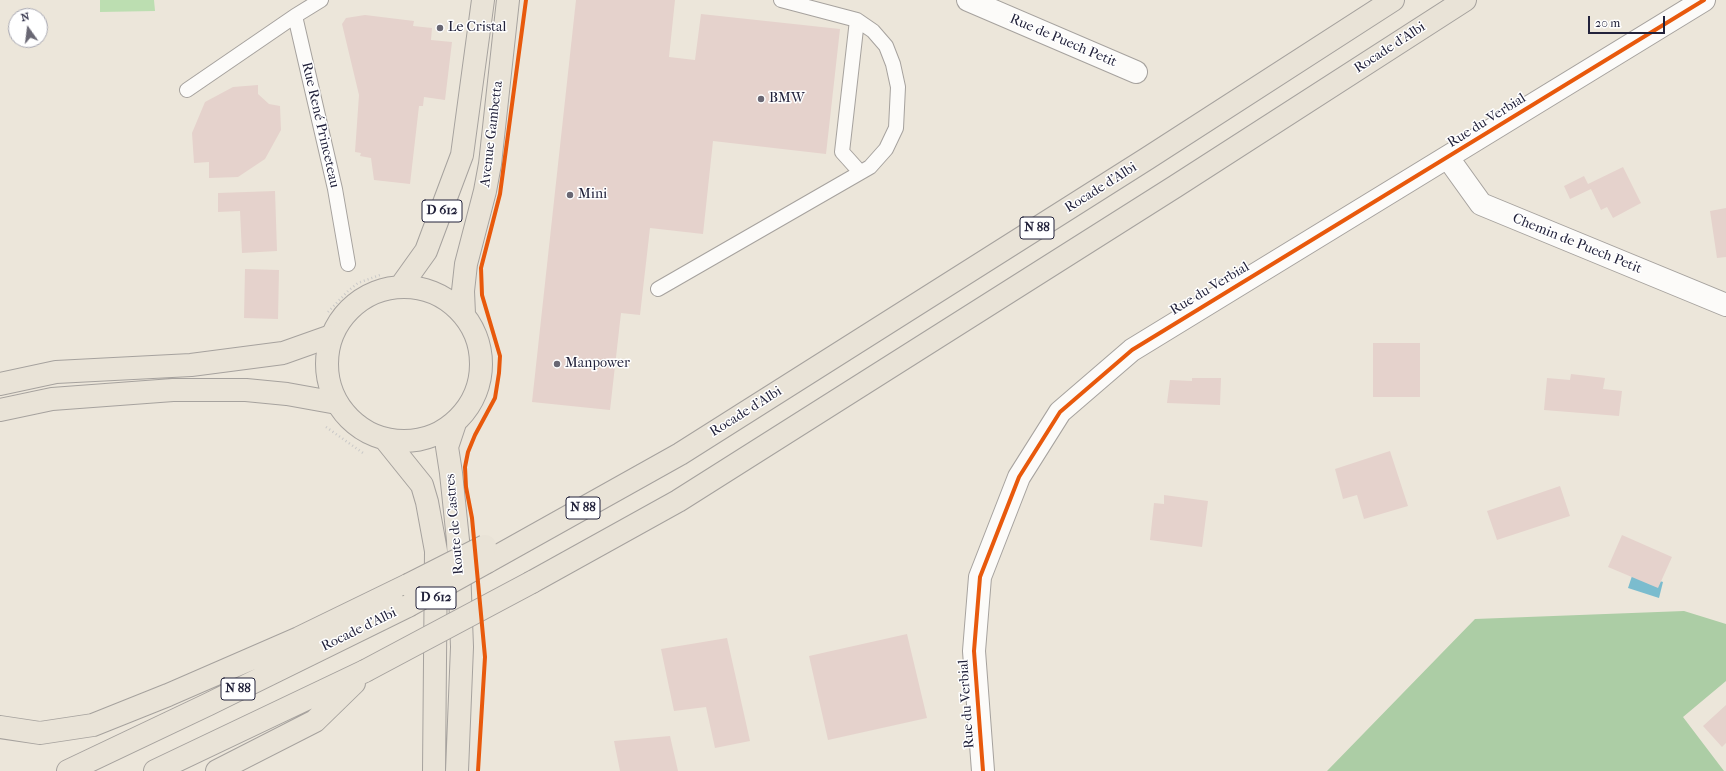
<!DOCTYPE html>
<meta charset="utf-8">
<style>
body{margin:0}
#map{position:relative;width:1726px;height:771px;overflow:hidden;background:#ece6da;font-family:"IM FELL French Canon",serif}
canvas{display:block}
.north{position:absolute;left:8px;top:8px;width:40px;height:40px;box-sizing:border-box;background:#fff;border:1px solid #a7a7b1;border-radius:50%;rotate:346deg;font-size:11px;font-weight:700;line-height:16px;text-align:center;color:#22223b}
.north::after{content:'';display:block;margin:auto;width:14px;height:18px;background:#696773;clip-path:polygon(50% 0,100% 100%,50% 72%,0 100%)}
.scale{position:absolute;left:1588px;top:16px;width:77px;height:18px;box-sizing:border-box;border:2px solid #22223b;border-top:0;padding-left:5px;font-size:12px;line-height:14px;white-space:nowrap;color:#22223b;-webkit-text-stroke:3px #fff;paint-order:stroke}
</style>
<div id="map">
<canvas width="1726" height="771"></canvas>
<div class="north">N</div>
<div class="scale">20 m</div>
</div>
<script>
const g = document.querySelector('canvas').getContext('2d');
g.lineJoin = 'round';
function fillPath(path, color) { g.fillStyle = color; g.fill(path, 'evenodd'); }
const shape = rows => new Path2D(rows.map(r => 'M' + r).join(''));
function trace(path, color, width, dash) { g.strokeStyle = color; g.lineWidth = width; g.lineCap = dash ? 'butt' : 'round'; g.setLineDash(dash || []); g.stroke(path); }
function write(font, color, halo, rows, align = 'center') {
  g.font = font + ' "IM FELL French Canon",serif'; g.lineWidth = 3; g.setLineDash([]); g.textBaseline = 'middle'; g.strokeStyle = halo; g.fillStyle = color; for (const [text, x, y, turn = 0] of rows) {
    g.save(); g.translate(x, y); g.rotate((+turn || 0) * Math.PI / 180); g.textAlign = isNaN(turn) ? turn : align; if (halo) g.strokeText(text, 0, 0); g.fillText(text, 0, 0); g.restore();
  }
}
const green = shape([
 [100,0,154,0,155,11,100,12]
]);
const forest = shape([
 [1684,611,1726,624,1726,681,1683,717,1724,771,1327,771,1475,619]
]);
const water = shape([
 [1633,573,1663,582,1659,598,1628,588]
]);
const building = shape([
 [576,0,675,0,669,57,695,60,701,14,840,29,826,154,713,141,703,234,650,228,640,315,621,313,610,410,532,402],
 [365,15,414,21,413,26,432,28,431,40,452,42,445,100,424,97,423,106,419,106,410,184,374,180,371,158,360,156,361,153,355,152,359,95,342,24,346,18],
 [258,85,258,94,269,104,280,106,281,130,265,159,238,177,209,178,209,162,194,163,192,133,205,102,233,87],
 [1623,167,1641,203,1613,218,1607,207,1601,210,1591,189,1570,199,1564,186,1584,176,1588,184],
 [275,191,277,251,242,253,240,211,218,212,218,193],
 [1726,208,1726,257,1717,258,1710,211],
 [245,269,279,270,278,319,244,318],
 [1373,343,1420,343,1420,397,1373,397],
 [1571,374,1605,378,1603,389,1622,391,1619,416,1544,410,1547,378,1570,380],
 [1192,378,1221,378,1220,405,1167,403,1170,380,1192,381],
 [1390,451,1408,506,1364,519,1357,495,1343,499,1335,469],
 [1560,486,1570,516,1497,540,1487,511],
 [1164,495,1208,501,1202,547,1150,540,1154,503,1164,504],
 [1622,535,1672,557,1658,588,1608,567],
 [907,634,927,718,828,740,809,656],
 [727,638,750,741,715,748,706,707,674,711,661,649],
 [1726,705,1726,743,1722,747,1703,726],
 [670,736,678,771,620,771,614,741]
]);
const path = shape([
 [328,312,348,291,358,283,380,275],
 [326,427,363,453]
]);
const service = shape([
 [321,0,295,16,335,189,348,264],
 [857,20,842,152,860,172],
 [187,90,295,16],
 [658,289,870,167,886,149,896,128,898,87,893,64,886,46,873,31,857,20,781,0]
]);
const minor = shape([
 [968,0,1136,72],
 [1448,158,1481,204,1726,305],
 [983,771,974,651,980,577,1019,477,1060,412,1132,350,1704,0]
]);
const primary = shape([
 [401,286,426,251,462,155,483,0],
 '327 364a77 77 0 1 1 154 0a77 77 0 1 1-154 0Z',
 [464,314,463,291,466,264,485,191,490,164,508,0],
 [455,423,447,447,451,473,458,540,462,647,457,771],
 [385,439,422,485,427,502,436,551,434,771]
]);
const trunk = shape([
 [0,384,56,372,191,365,283,353,331,336],
 [0,410,52,399,173,390,246,390,287,394,337,403],
 [487,562,680,454,1148,158,1393,0],
 [532,582,678,501,1176,186,1465,0],
 [0,727,40,733,93,725,168,695,299,638,408,585],
 [68,771,209,704,408,606],
 [155,771,365,671],
 [217,771,315,721,354,683]
]);
const trunkBridge = shape([
 [408,585,485,546],
 [408,606,487,562],
 [365,671,532,582]
]);
const cycleway = shape([
 [478,771,485,657,472,518,466,487,465,467,468,452,475,435,495,398,499,373,500,356,482,295,481,268,500,194,526,0],
 [983,771,974,651,980,577,1019,477,1060,412,1132,350,1704,0]
]);
const markers = [
 [440,28,4,"#696773"],
 [761,99,4,"#696773"],
 [570,195,4,"#696773"],
 [557,364,4,"#696773"]
];
const shields = [
 [442,211,40],
 [1037,228,34],
 [583,508,34],
 [436,598,40],
 [238,689,34]
];
const shieldNames = [
 ["D 612",442,211],
 ["N 88",1037,228],
 ["N 88",583,508],
 ["D 612",436,598],
 ["N 88",238,689]
];
const poiNames = [
 ["Le Cristal",448,28],
 ["BMW",769,99],
 ["Mini",578,195],
 ["Manpower",565,364]
];
const streetNames = [
 ["Rue de Puech Petit",1063,41,23],
 ["Rocade d'Albi",1390,48,-33],
 ["Rue du Verbial",1487,121,-32],
 ["Rue René Princeteau",320,125,77],
 ["Avenue Gambetta",492,134,-83],
 ["Rocade d'Albi",1101,188,-32],
 ["Chemin de Puech Petit",1577,244,22],
 ["Rue du Verbial",1210,289,-31],
 ["Rocade d'Albi",746,412,-32],
 ["Route de Castres",455,524,-95],
 ["Rocade d'Albi",359,630,-26],
 ["Rue du Verbial",967,704,-94]
];
fillPath(green, '#bcdeb1');
fillPath(forest, '#accda5');
fillPath(water, '#7bbcce');
fillPath(building, '#e5d2cc');
trace(service, '#a6a29e', 16);
trace(minor, '#a6a29e', 24);
trace(primary, '#a6a29e', 24);
trace(trunk, '#a6a29e', 24);
trace(path, '#cac9c8', 2.5, [1, 3]);
trace(service, '#fcfbf9', 14);
trace(minor, '#fcfbf9', 22);
trace(primary, '#e9e3d7', 22);
trace(trunk, '#e9e3d7', 22);
trace(trunkBridge, '#a6a29e', 24, []);
trace(trunkBridge, '#e9e3d7', 22);
trace(cycleway, '#e8590c', 4);
for (const [x, y, r, color] of markers) { const dot = new Path2D(); dot.arc(x, y, r, 0, 2 * Math.PI); g.fillStyle = color; g.fill(dot); trace(dot, '#fff', 1.5); }
for (const [x, y, w] of shields) { const box = new Path2D(); box.roundRect(x - w / 2, y - 11, w, 22, 3); g.fillStyle = '#fff'; g.fill(box); trace(box, '#22223b', 1); }
write('bold 13px', '#22223b', null, shieldNames);
write('14px', '#22223b', '#fff', poiNames, 'left');
write('14px', '#22223b', '#fff', streetNames);
</script>
